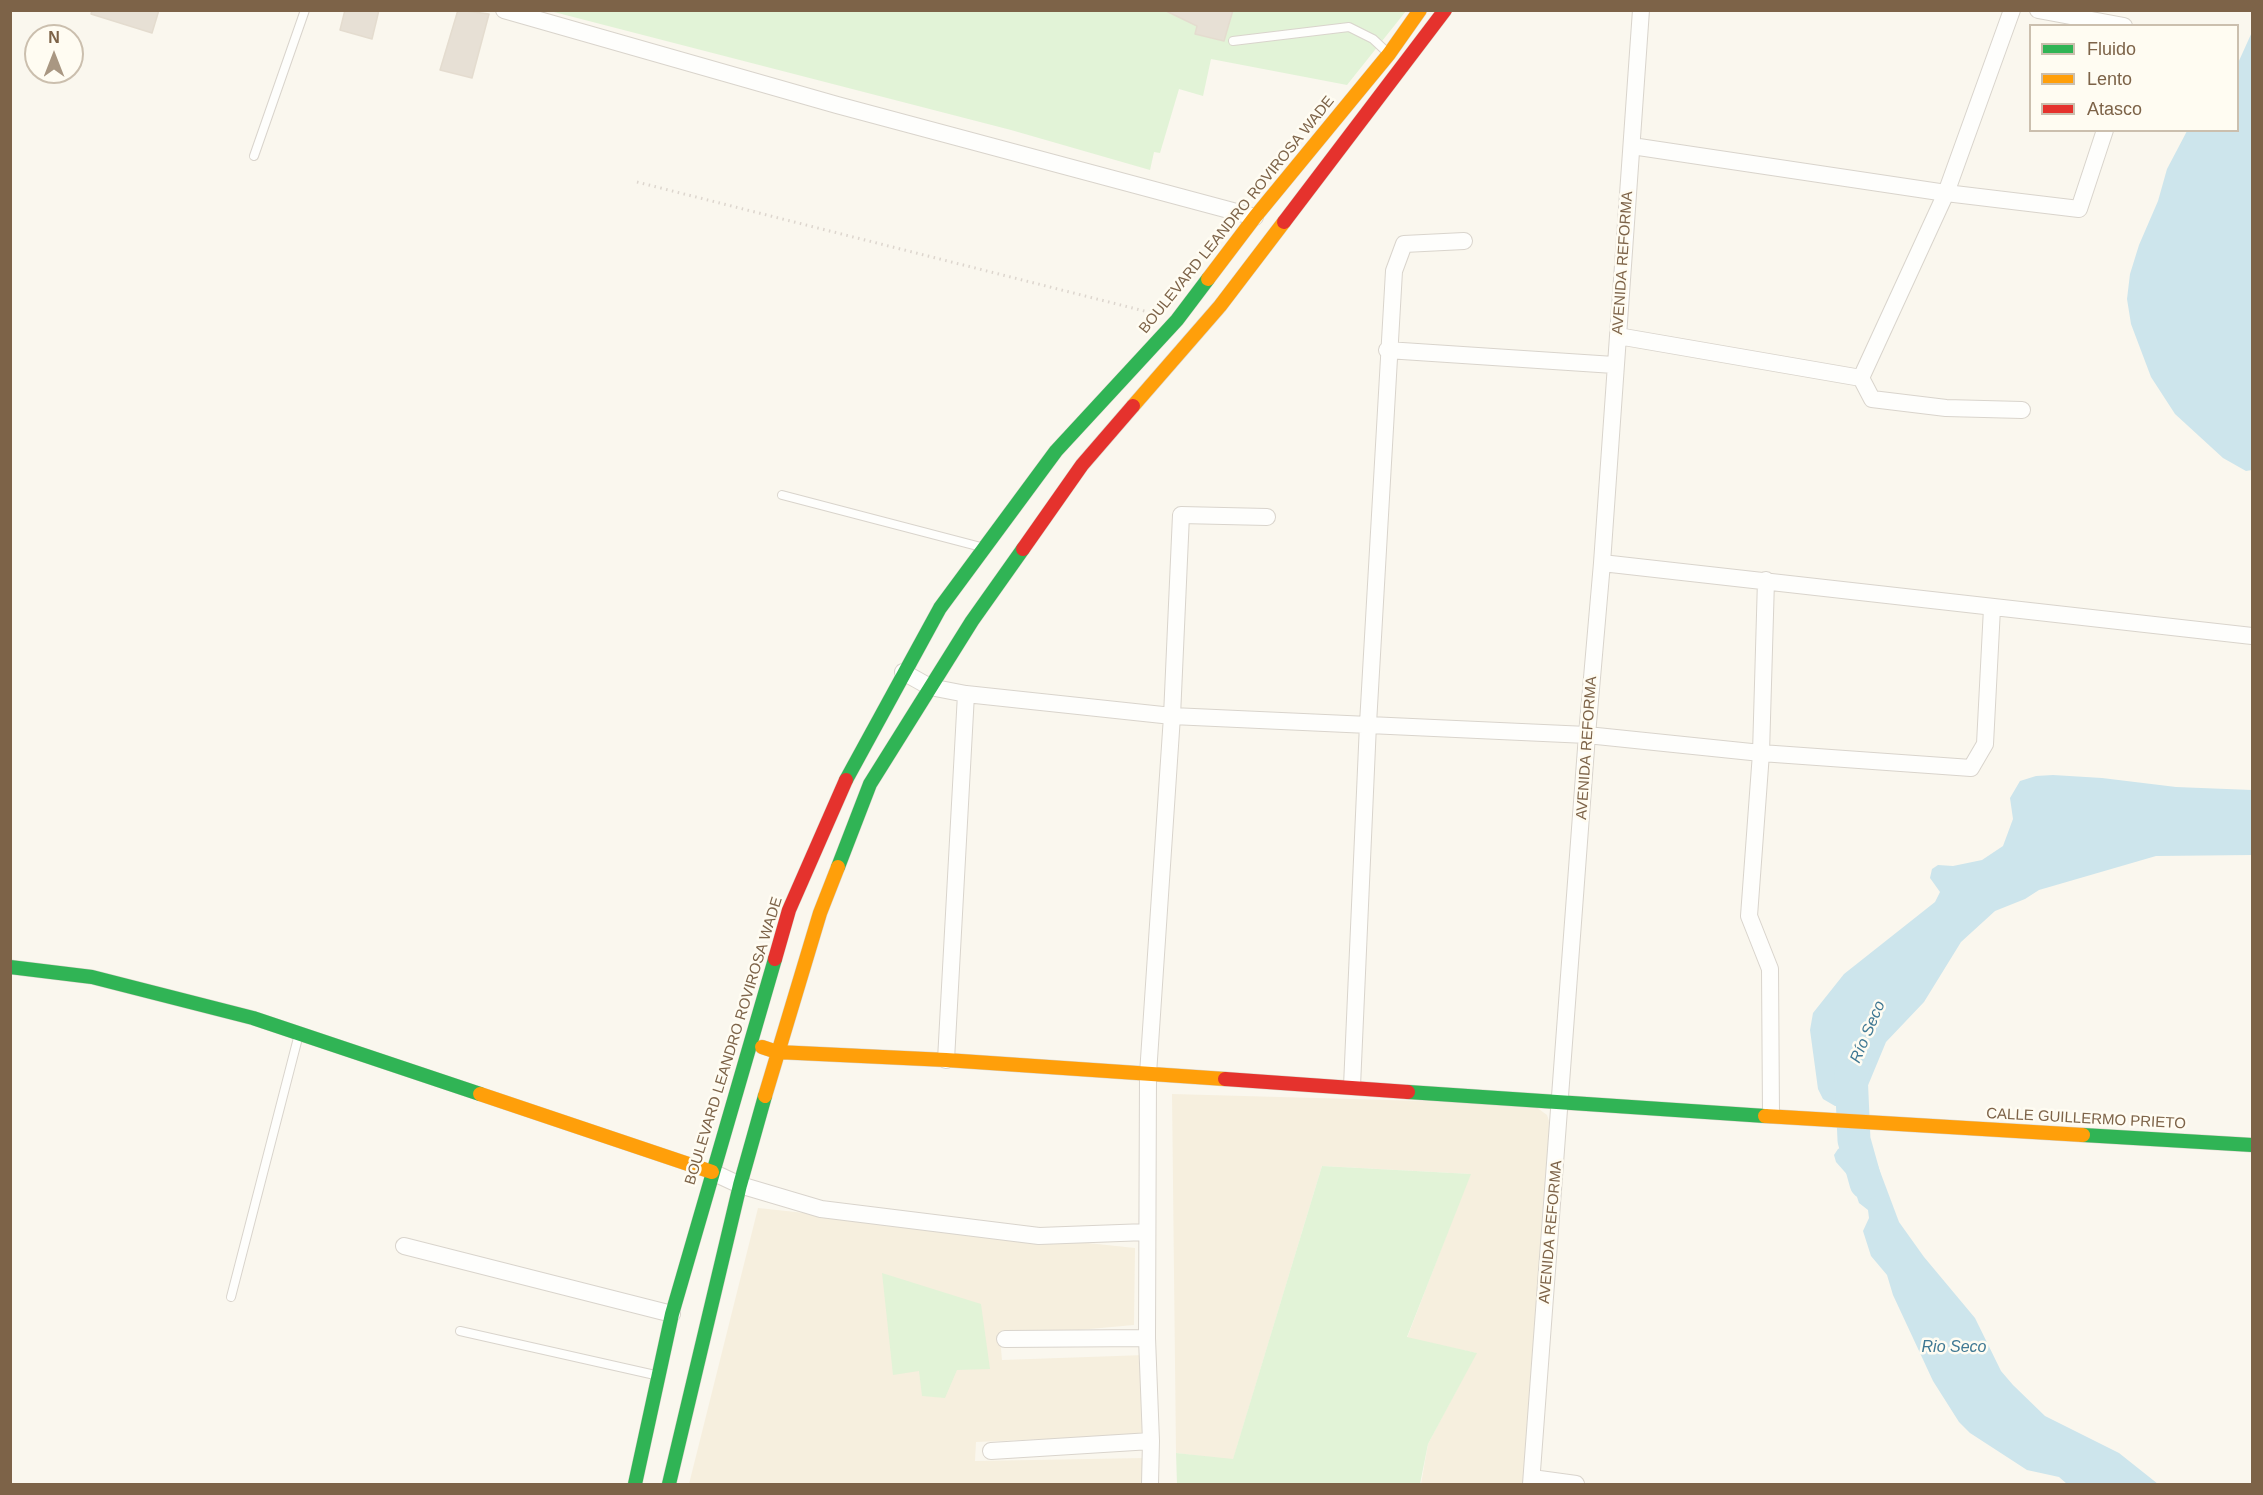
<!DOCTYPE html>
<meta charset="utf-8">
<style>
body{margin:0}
#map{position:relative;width:2263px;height:1495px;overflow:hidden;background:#faf7ee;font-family:Arial,sans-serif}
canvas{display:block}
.frame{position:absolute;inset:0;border:12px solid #7d6348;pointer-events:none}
.legend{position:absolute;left:2029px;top:24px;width:210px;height:108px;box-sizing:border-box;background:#fffcf2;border:2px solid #cbbfae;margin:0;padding:8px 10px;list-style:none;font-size:18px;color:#7d6348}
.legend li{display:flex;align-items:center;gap:12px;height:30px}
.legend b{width:30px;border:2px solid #cbbfae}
.north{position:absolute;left:24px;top:24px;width:60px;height:60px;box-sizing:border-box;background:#fffcf2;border:2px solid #cbbfae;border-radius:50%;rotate:0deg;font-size:16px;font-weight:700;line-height:24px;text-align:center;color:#7d6348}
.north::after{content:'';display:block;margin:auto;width:21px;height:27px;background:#a99782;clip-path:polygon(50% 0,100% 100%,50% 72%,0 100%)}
</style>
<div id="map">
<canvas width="2263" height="1495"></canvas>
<div class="frame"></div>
<ul class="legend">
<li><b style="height:8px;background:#30b455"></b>Fluido</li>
<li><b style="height:8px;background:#ff9f0a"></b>Lento</li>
<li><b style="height:8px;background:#e5322d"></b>Atasco</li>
</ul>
<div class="north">N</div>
</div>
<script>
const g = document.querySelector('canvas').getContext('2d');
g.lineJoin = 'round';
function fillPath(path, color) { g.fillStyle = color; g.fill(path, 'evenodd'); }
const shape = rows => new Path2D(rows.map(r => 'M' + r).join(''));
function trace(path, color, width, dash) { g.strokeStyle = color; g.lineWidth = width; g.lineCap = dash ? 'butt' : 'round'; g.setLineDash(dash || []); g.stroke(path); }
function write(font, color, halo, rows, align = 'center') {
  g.font = font + ' Arial,sans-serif'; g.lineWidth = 5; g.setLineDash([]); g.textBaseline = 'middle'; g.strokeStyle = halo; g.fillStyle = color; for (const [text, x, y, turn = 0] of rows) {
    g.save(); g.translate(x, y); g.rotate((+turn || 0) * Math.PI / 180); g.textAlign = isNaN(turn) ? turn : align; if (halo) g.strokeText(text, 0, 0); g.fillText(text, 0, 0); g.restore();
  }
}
const residential = shape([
 [1172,1094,1532,1104,1547,1115,1550,1124,1525,1484,1421,1484,1428,1444,1476,1353,1407,1338,1470,1174,1322,1166,1233,1460,1176,1453],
 [758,1208,1135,1248,1134,1325,1000,1337,1002,1360,1145,1355,1142,1435,976,1442,975,1461,1145,1458,1145,1484,689,1484]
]);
const green = shape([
 [550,11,1406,11,1347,85,1211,59,1203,96,1179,89,1160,153,1154,152,1150,170,1011,130],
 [1322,1166,1471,1174,1407,1337,1477,1353,1428,1444,1420,1484,1177,1484,1176,1453,1233,1459],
 [882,1273,981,1304,990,1369,957,1370,945,1398,922,1396,919,1371,893,1375]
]);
const water = shape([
 [2252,32,2252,470,2246,471,2223,458,2175,414,2151,377,2131,324,2127,299,2130,274,2139,245,2158,201,2167,169,2187,131,2238,130,2238,63],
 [2053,775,2102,778,2176,787,2252,790,2252,855,2156,856,2039,890,2025,899,1995,911,1961,942,1924,1002,1886,1042,1864,1095,1853,1107,1835,1106,1823,1099,1818,1089,1810,1030,1813,1013,1844,974,1935,902,1940,892,1930,878,1932,869,1938,865,1953,866,1982,860,2003,846,2013,819,2010,798,2020,781,2036,776],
 [1854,1140,1864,1142,1872,1150,1899,1222,1924,1257,1975,1318,2001,1371,2013,1385,2045,1416,2119,1453,2158,1484,2067,1484,2059,1477,2027,1470,1970,1433,1959,1422,1933,1381,1893,1295,1887,1275,1871,1256,1863,1231,1869,1218,1868,1210,1859,1203,1851,1179,1836,1162,1834,1155,1838,1149]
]);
const river = shape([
 [1855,1063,1851,1072,1854,1140,1866,1183]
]);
const building = shape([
 [92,10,159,10,152,33,91,14,92,10],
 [345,10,379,10,372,39,340,30,345,10],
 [458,10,489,14,472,78,440,70,458,10],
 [1164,10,1233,10,1224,41,1195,34,1197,26,1164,10]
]);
const path = shape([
 [637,182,1156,314]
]);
const lane = shape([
 [1233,41,1349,27,1373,39,1388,53],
 [254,156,305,10],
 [782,495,981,547],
 [231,1297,299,1034],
 [460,1331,655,1375]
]);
const street = shape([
 [504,10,837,105,1255,217],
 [2038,10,2124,26],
 [1632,146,1946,193,2079,209,2105,130],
 [1618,336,1861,378],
 [1387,350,1614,365],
 [1861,378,1946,193,2012,10],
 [1861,378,1872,399,1946,408,2022,410],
 [1602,563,2252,636],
 [1766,580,1761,753,1749,916,1770,969,1771,1115],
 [903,672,930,687,966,694,1172,716,1587,735,1761,753,1971,768,1985,744,1992,608],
 [946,1060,966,694],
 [1352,1086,1368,724,1394,271,1404,244,1464,241],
 [712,1172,740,1185,821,1209,1039,1236,1147,1232],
 [404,1246,672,1314],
 [1005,1339,1147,1338],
 [991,1451,1151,1441],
 [1532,1478,1576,1484],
 [1150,1484,1151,1441,1147,1338,1148,1074,1172,716,1181,515,1267,517],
 [1531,1484,1587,735,1602,563,1641,10]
]);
const fast = shape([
 [846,780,940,608,1056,451,1177,320,1208,279],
 [838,867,870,784,972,621,1023,549],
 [10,967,92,977,253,1018,480,1094],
 [1408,1092,1765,1116],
 [2083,1135,2252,1145],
 [635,1484,672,1314,775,959],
 [669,1484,740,1185,765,1096]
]);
const slow = shape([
 [1208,279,1255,217,1389,54,1420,10],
 [1133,406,1220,306,1284,222],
 [762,1047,777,1052,946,1060,1225,1079],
 [480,1094,712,1172],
 [765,1096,820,913,838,867],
 [1765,1116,2083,1135]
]);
const jam = shape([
 [1284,222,1445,10],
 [1023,549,1082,465,1133,406],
 [775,959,789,910,846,780],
 [1225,1079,1408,1092]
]);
const streetNames = [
 ["BOULEVARD LEANDRO ROVIROSA WADE",1237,215,-51],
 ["AVENIDA REFORMA",1623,263,-86],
 ["AVENIDA REFORMA",1587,748,-86],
 ["BOULEVARD LEANDRO ROVIROSA WADE",734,1041,-73],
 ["CALLE GUILLERMO PRIETO",2086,1119,3],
 ["AVENIDA REFORMA",1551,1232,-85]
];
const waterNames = [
 ["Río Seco",1868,1032,-67],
 ["Rio Seco",1954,1348]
];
fillPath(residential, '#f6efde');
fillPath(green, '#e2f3d7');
fillPath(water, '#cde5ec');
trace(river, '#cde5ec', 33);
fillPath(building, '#e7e0d5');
trace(building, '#e4dccf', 1.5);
trace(lane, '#d9d4cc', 10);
trace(street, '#d9d4cc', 18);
trace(fast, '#d8d3c9', 15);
trace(slow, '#d8d3c9', 15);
trace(jam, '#d8d3c9', 15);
trace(path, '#ddd6ce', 3, [1.5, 4.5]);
trace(lane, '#fefefc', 8);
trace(street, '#fefefc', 16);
trace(fast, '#30b455', 14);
trace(slow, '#ff9f0a', 14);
trace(jam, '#e5322d', 14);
write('15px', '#7d6348', '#fffcf2', streetNames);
write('italic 16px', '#3f7893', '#fffcf2', waterNames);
</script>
